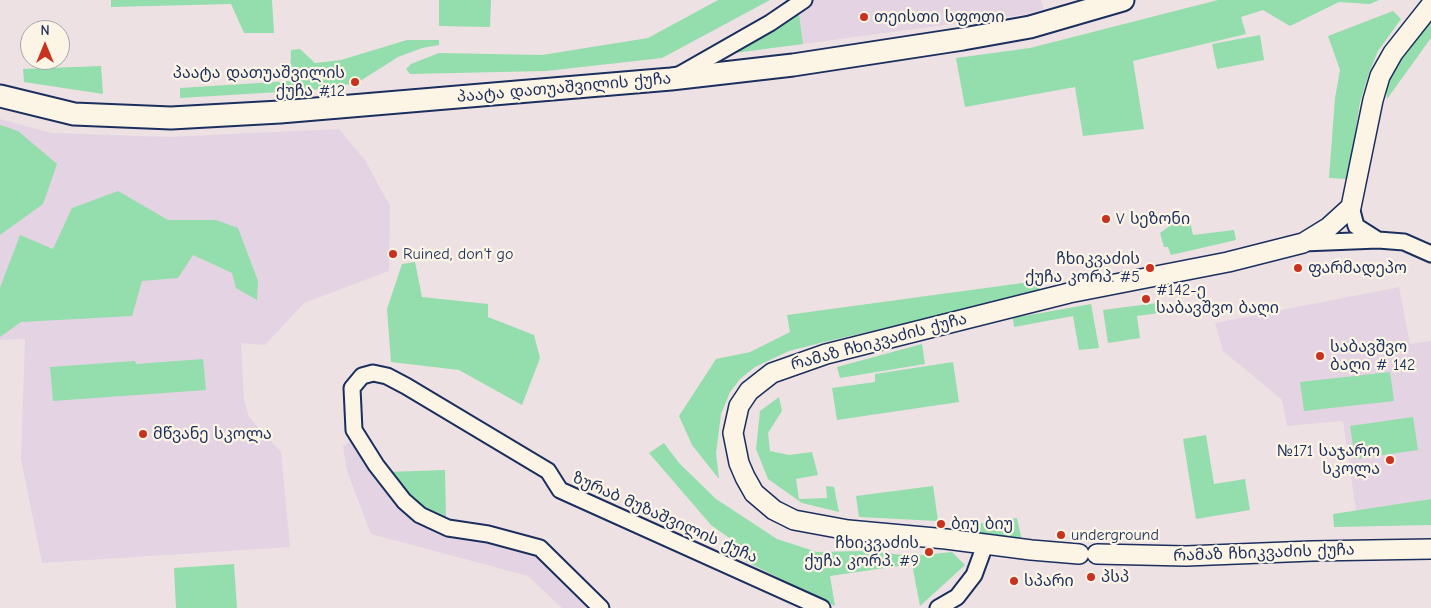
<!DOCTYPE html>
<meta charset="utf-8">
<style>
body{margin:0}
#map{position:relative;width:1431px;height:608px;overflow:hidden;background:#eee1e3;font-family:"Comic Neue",sans-serif}
canvas{display:block}
.north{position:absolute;left:20px;top:20px;width:50px;height:50px;box-sizing:border-box;background:#fcf5e5;border:1px solid #a2a6af;border-radius:50%;rotate:0deg;font-size:14px;font-weight:700;line-height:20px;text-align:center;color:#1b2f5e}
.north::after{content:'';display:block;margin:auto;width:18px;height:22px;background:#c8321e;clip-path:polygon(50% 0,100% 100%,50% 72%,0 100%)}
</style>
<div id="map">
<canvas width="1431" height="608"></canvas>
<div class="north">N</div>
</div>
<script>
const g = document.querySelector('canvas').getContext('2d');
g.lineJoin = 'round';
function fillPath(path, color) { g.fillStyle = color; g.fill(path, 'evenodd'); }
const shape = rows => new Path2D(rows.map(r => 'M' + r).join(''));
function trace(path, color, width, dash) { g.strokeStyle = color; g.lineWidth = width; g.lineCap = dash ? 'butt' : 'round'; g.setLineDash(dash || []); g.stroke(path); }
function write(font, color, halo, rows, align = 'center') {
  g.font = font + ' "Comic Neue","Noto Sans Georgian",sans-serif'; g.lineWidth = 4.5; g.setLineDash([]); g.textBaseline = 'middle'; g.strokeStyle = halo; g.fillStyle = color; for (const [text, x, y, turn = 0] of rows) {
    g.save(); g.translate(x, y); g.rotate((+turn || 0) * Math.PI / 180); g.textAlign = isNaN(turn) ? turn : align; if (halo) g.strokeText(text, 0, 0); g.fillText(text, 0, 0); g.restore();
  }
}
const built = shape([
 [807,0,1041,0,1044,9,1027,14,803,44,798,6],
 [0,119,51,133,169,137,339,129,365,160,390,206,389,271,304,303,265,345,241,343,244,400,249,417,281,452,290,547,42,563,21,459,25,339,0,340],
 [1399,287,1410,344,1431,341,1431,499,1356,511,1343,421,1287,426,1282,400,1223,351,1215,323],
 [356,438,429,526,543,555,593,608,562,608,528,576,371,534,347,471,343,446]
]);
const green = shape([
 [111,0,272,0,274,33,244,33,231,4,111,7],
 [439,0,491,0,490,27,439,26],
 [718,0,770,0,662,58,546,71,410,74,406,69,411,64,439,53,542,55,648,38],
 [1218,0,1379,0,1370,4,1339,2,1290,26,1263,10,1241,17,1246,34,1133,61,1144,129,1083,136,1075,87,965,107,956,58,1030,48],
 [798,6,803,44,727,54],
 [1393,11,1401,19,1378,51,1369,73,1360,102,1348,179,1329,178,1335,98,1340,70,1328,36],
 [1431,20,1431,38,1387,99,1386,85,1399,59],
 [1260,35,1264,60,1217,69,1212,44],
 [407,40,439,40,439,45,422,48,398,57,357,83,312,90,180,98,180,88,290,81,291,50,300,49,315,63,341,60],
 [101,66,103,94,24,82,23,69],
 [0,125,18,131,57,164,43,204,0,235],
 [118,191,168,220,216,220,238,228,258,281,257,300,236,288,232,273,193,255,178,278,142,281,132,316,21,322,0,337,0,288,20,235,53,249,72,208],
 [1189,217,1193,235,1234,230,1236,240,1171,255,1168,247,1164,247,1160,233,1178,220],
 [415,262,422,297,488,304,488,317,534,335,540,358,522,405,459,370,391,362,387,309,402,264],
 [1037,281,1041,292,820,343,789,351,755,367,740,379,730,392,721,414,716,453,719,479,692,445,679,416,716,359,750,352,790,332,787,315],
 [1165,302,1166,312,1137,316,1140,338,1108,343,1103,310],
 [1091,304,1099,348,1079,350,1073,316,1014,327,1013,318],
 [922,344,925,364,840,378,837,367],
 [203,359,206,390,53,401,50,367,135,361,136,364],
 [953,362,959,402,837,420,832,388,875,382,875,374],
 [1390,372,1394,401,1304,411,1300,382],
 [779,397,782,411,768,433,770,451,789,455,812,452,818,475,796,479,799,499,827,498,826,486,834,487,839,512,802,503,768,479,756,449,760,411],
 [1413,417,1418,450,1355,459,1350,426],
 [1206,435,1214,484,1245,479,1250,510,1196,519,1183,439],
 [664,443,679,463,716,499,777,539,817,552,866,551,913,556,952,552,965,565,920,606,912,564,830,576,835,606,733,555,738,544,711,525,649,453],
 [445,470,446,520,439,518,410,496,386,472],
 [933,486,938,521,859,517,856,496],
 [1431,499,1431,525,1334,527,1333,514],
 [1017,518,1022,541,969,535,968,525],
 [234,564,237,608,176,608,174,568]
]);
const minor = shape([
 [677,76,770,23,804,0],
 [1351,207,1356,226,1378,240],
 [1303,243,1378,240,1404,242,1431,254],
 [601,608,540,548,488,534,448,528,420,515,404,501,376,465,354,430,352,388,362,376,373,373,387,376,406,386,548,471,560,490,822,608],
 [938,608,957,597,974,575,985,545]
]);
const tertiary = shape([
 [1079,554,1031,550,946,539,848,530,794,520,774,510,754,493,745,477,739,463,733,433,739,406,749,391,772,373,826,354,1069,293,1228,262,1303,243,1329,227,1351,207,1373,100,1380,76,1393,53,1431,5],
 [1097,554,1186,556,1312,551,1431,549]
]);
const secondary = shape([
 [0,96,74,114,171,118,280,112,671,79,793,65,963,39,1030,27,1123,0]
]);
const markers = [
 [864,17,5,"#c8321e"],
 [355,82,5,"#c8321e"],
 [1106,219,5,"#c8321e"],
 [393,254,5,"#c8321e"],
 [1150,268,5,"#c8321e"],
 [1298,268,5,"#c8321e"],
 [1146,299,5,"#c8321e"],
 [1320,356,5,"#c8321e"],
 [143,434,5,"#c8321e"],
 [1390,460,5,"#c8321e"],
 [941,524,5,"#c8321e"],
 [1061,535,5,"#c8321e"],
 [929,552,5,"#c8321e"],
 [1091,577,5,"#c8321e"],
 [1014,581,5,"#c8321e"]
];
const poiNames = [
 ["თეისთი სფოთი",874,17],
 ["პაატა დათუაშვილის",345,73,"right"],
 ["ქუჩა #12",345,91,"right"],
 ["V სეზონი",1116,219],
 ["Ruined, don't go",403,254],
 ["ჩხიკვაძის",1140,259,"right"],
 ["ქუჩა კორპ. #5",1140,277,"right"],
 ["ფარმადეპო",1308,268],
 ["#142-ე",1156,290],
 ["საბავშვო ბაღი",1156,308],
 ["საბავშვო",1330,347],
 ["ბაღი # 142",1330,365],
 ["მწვანე სკოლა",153,434],
 ["№171 საჯარო",1380,451,"right"],
 ["სკოლა",1380,469,"right"],
 ["ბიუ ბიუ",951,524],
 ["underground",1071,535],
 ["ჩხიკვაძის",919,543,"right"],
 ["ქუჩა კორპ. #9",919,561,"right"],
 ["პსპ",1101,577],
 ["სპარი",1024,581]
];
const streetNames = [
 ["პაატა დათუაშვილის ქუჩა",564,88,-5],
 ["რამაზ ჩხიკვაძის ქუჩა",879,342,-15],
 ["ზურაბ მუზაშვილის ქუჩა",665,518,24],
 ["რამაზ ჩხიკვაძის ქუჩა",1264,553,-2]
];
fillPath(built, '#e4d3e2');
fillPath(green, '#94ddac');
trace(minor, '#1b2f5e', 19);
trace(tertiary, '#1b2f5e', 22);
trace(secondary, '#1b2f5e', 25);
trace(minor, '#fcf5e5', 15);
trace(tertiary, '#fcf5e5', 19);
trace(secondary, '#fcf5e5', 21);
for (const [x, y, r, color] of markers) { const dot = new Path2D(); dot.arc(x, y, r, 0, 2 * Math.PI); g.fillStyle = color; g.fill(dot); trace(dot, '#fcf5e5', 2); }
write('16px', '#1b2f5e', '#fcf5e5', poiNames, 'left');
write('16px', '#1b2f5e', '#fcf5e5', streetNames);
</script>
